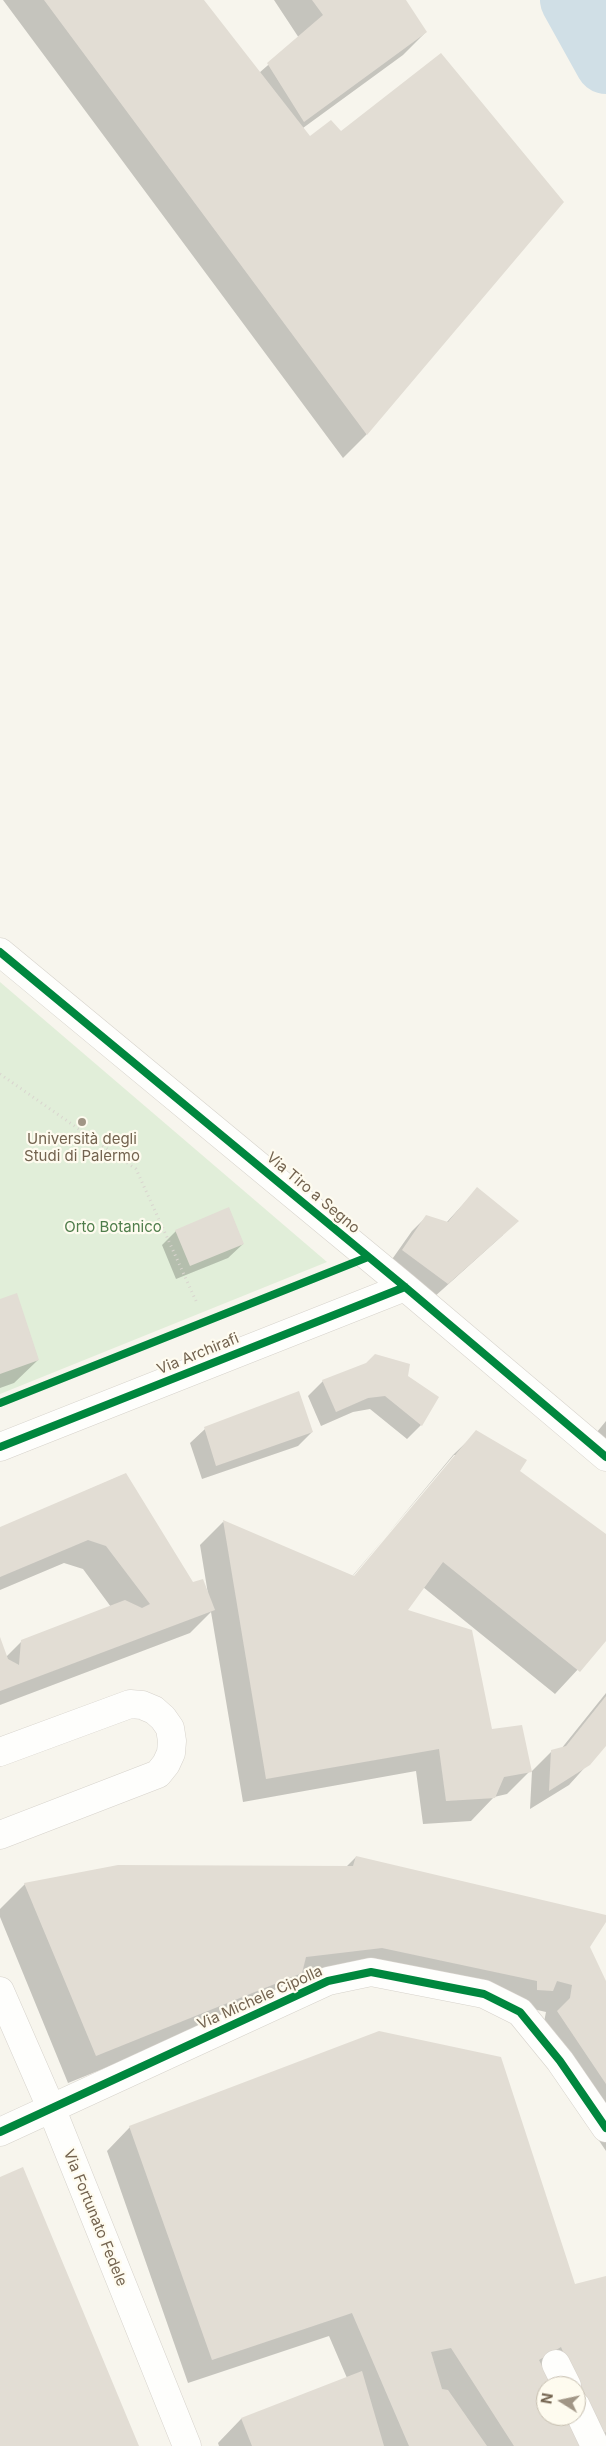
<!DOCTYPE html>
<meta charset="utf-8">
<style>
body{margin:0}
#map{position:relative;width:606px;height:2446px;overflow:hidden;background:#f7f5ed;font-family:Inter,sans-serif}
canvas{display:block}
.north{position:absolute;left:536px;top:2376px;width:50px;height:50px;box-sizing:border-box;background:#fefbef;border:1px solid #c6beaf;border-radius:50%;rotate:280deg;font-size:14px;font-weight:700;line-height:20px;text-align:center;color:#73634f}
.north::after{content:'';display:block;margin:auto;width:18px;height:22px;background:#a19686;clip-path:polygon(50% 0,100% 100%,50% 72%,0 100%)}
</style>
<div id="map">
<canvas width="606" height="2446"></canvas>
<div class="north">N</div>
</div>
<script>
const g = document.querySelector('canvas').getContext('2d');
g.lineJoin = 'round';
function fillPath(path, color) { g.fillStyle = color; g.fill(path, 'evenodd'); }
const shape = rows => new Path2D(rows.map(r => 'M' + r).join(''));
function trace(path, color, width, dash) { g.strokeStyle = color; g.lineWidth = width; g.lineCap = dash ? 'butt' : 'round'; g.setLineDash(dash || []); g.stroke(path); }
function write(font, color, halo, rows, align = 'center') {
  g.font = font + ' Inter,sans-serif'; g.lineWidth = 4.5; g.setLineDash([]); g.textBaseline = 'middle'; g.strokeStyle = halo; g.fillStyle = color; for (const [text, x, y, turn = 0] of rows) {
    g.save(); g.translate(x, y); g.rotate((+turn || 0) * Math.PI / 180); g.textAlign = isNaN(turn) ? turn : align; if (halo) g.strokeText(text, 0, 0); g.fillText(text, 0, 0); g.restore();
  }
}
const green = shape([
 [0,982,327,1262,0,1394]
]);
const shadow = shape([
 [3,0,202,0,259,73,299,38,274,0,404,0,426,32,403,55,303,128,310,138,341,133,562,202,366,435,343,458],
 [477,1189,503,1235,433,1298,388,1265,412,1231,426,1217,446,1223],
 [176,1231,243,1244,228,1258,176,1279,162,1245],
 [0,1300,38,1360,14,1383,0,1388],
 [366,1364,406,1377,421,1425,407,1439,370,1409,353,1412,321,1426,308,1396,323,1381],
 [606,1421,606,1459,588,1443],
 [205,1429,312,1432,298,1446,202,1479,190,1443],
 [477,1432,518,1472,606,1535,606,1639,555,1694,423,1587,406,1611,491,1730,530,1771,507,1794,494,1797,471,1821,423,1824,416,1771,243,1802,211,1612,190,1633,0,1705,0,1640,6,1657,22,1641,111,1607,83,1569,64,1563,0,1590,0,1528,125,1474,192,1584,208,1594,200,1545,223,1522,352,1577,453,1455],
 [454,1455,458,1455,351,1582,349,1580],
 [606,1693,606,1744,569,1785,530,1809,532,1771,552,1751,561,1749],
 [356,1857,606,1916,588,1947,606,1983,606,2151,531,2040,543,2027,546,2012,533,2009,510,2008,354,1974,292,1982,274,2000,68,2083,0,1917,0,1909,25,1884,346,1867],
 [130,2127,574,2285,606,2277,606,2437,594,2446,219,2446,218,2443,241,2419,347,2378,329,2336,188,2383,107,2151],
 [546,2386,576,2386,576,2416,546,2416]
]);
const river = shape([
 [571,0,606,63]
]);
const building = shape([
 [44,0,204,0,310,136,331,120,341,131,441,53,564,202,367,435],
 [312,0,406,0,427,32,304,122,267,63,323,15],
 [477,1187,519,1221,448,1284,402,1250,426,1215,448,1222],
 [229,1207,244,1244,190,1266,175,1230],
 [17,1293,39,1360,0,1374,0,1299],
 [375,1354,410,1364,408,1376,439,1397,422,1426,385,1396,368,1398,336,1412,322,1380,366,1363],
 [299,1391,313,1432,216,1466,204,1427],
 [476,1430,527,1460,520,1471,606,1534,606,1641,580,1672,443,1562,408,1610,472,1630,492,1729,522,1725,532,1772,504,1777,495,1798,446,1801,439,1749,266,1779,223,1520,354,1576],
 [126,1473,193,1582,203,1579,215,1610,0,1691,0,1637,8,1659,19,1665,21,1640,125,1600,142,1608,150,1604,106,1546,88,1540,0,1577,0,1527],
 [606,1696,606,1746,590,1765,549,1791,551,1750,566,1746],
 [356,1856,606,1915,606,1922,590,1947,606,1981,606,2084,557,2011,570,1998,572,1985,557,1981,553,1991,537,1990,537,1981,382,1948,306,1957,302,1973,96,2056,24,1883,118,1865,353,1866],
 [379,2031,501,2057,575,2284,606,2276,606,2432,600,2436,561,2347,539,2360,552,2386,546,2386,546,2416,568,2416,583,2446,514,2446,451,2348,431,2352,442,2389,448,2390,487,2446,409,2446,352,2313,212,2360,129,2126],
 [23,2167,139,2446,0,2446,0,2177],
 [362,2371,384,2446,252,2446,241,2418]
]);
const path = shape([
 [0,1074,136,1169,196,1301]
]);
const minor = shape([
 [0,952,405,1287,606,1457],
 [0,1447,405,1287],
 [0,1752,130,1704,142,1705,154,1710,163,1718,170,1728,172,1741,171,1753,166,1764,158,1774,0,1835],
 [0,1991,52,2110,187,2446],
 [0,2132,328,1981,371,1972,484,1994,520,2012,560,2061,606,2128],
 [556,2364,567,2386],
 [576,2406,595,2446]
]);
const cycleway = shape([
 [0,952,405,1287,606,1457],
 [0,1403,368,1257],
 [0,1447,405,1287],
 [0,2132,328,1981,371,1972,484,1994,520,2012,560,2061,606,2128]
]);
const markers = [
 [82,1122,5,"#a19686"]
];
const poiNames = [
 ["Università degli",82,1139],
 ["Studi di Palermo",82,1156]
];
const streetNames = [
 ["Via Tiro a Segno",313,1193,40],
 ["Via Archirafi",198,1354,-22],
 ["Via Michele Cipolla",260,1998,-24],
 ["Via Fortunato Fedele",95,2218,68]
];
const parkNames = [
 ["Orto Botanico",113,1227]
];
fillPath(green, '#e1eed9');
fillPath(shadow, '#0003');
trace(river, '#d0dfe6', 62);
fillPath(building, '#e2ddd4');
trace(minor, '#d6d2cb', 29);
trace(path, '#d9d5cf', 3, [1, 4]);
trace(minor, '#fefefc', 28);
trace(cycleway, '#00873e', 8);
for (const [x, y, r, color] of markers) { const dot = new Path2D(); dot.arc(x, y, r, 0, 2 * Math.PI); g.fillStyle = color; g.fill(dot); trace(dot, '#fefbef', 2); }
write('15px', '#73634f', '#fefbef', poiNames);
write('15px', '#73634f', '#fefbef', streetNames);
write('15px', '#4f7d4b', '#fefbef', parkNames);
</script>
